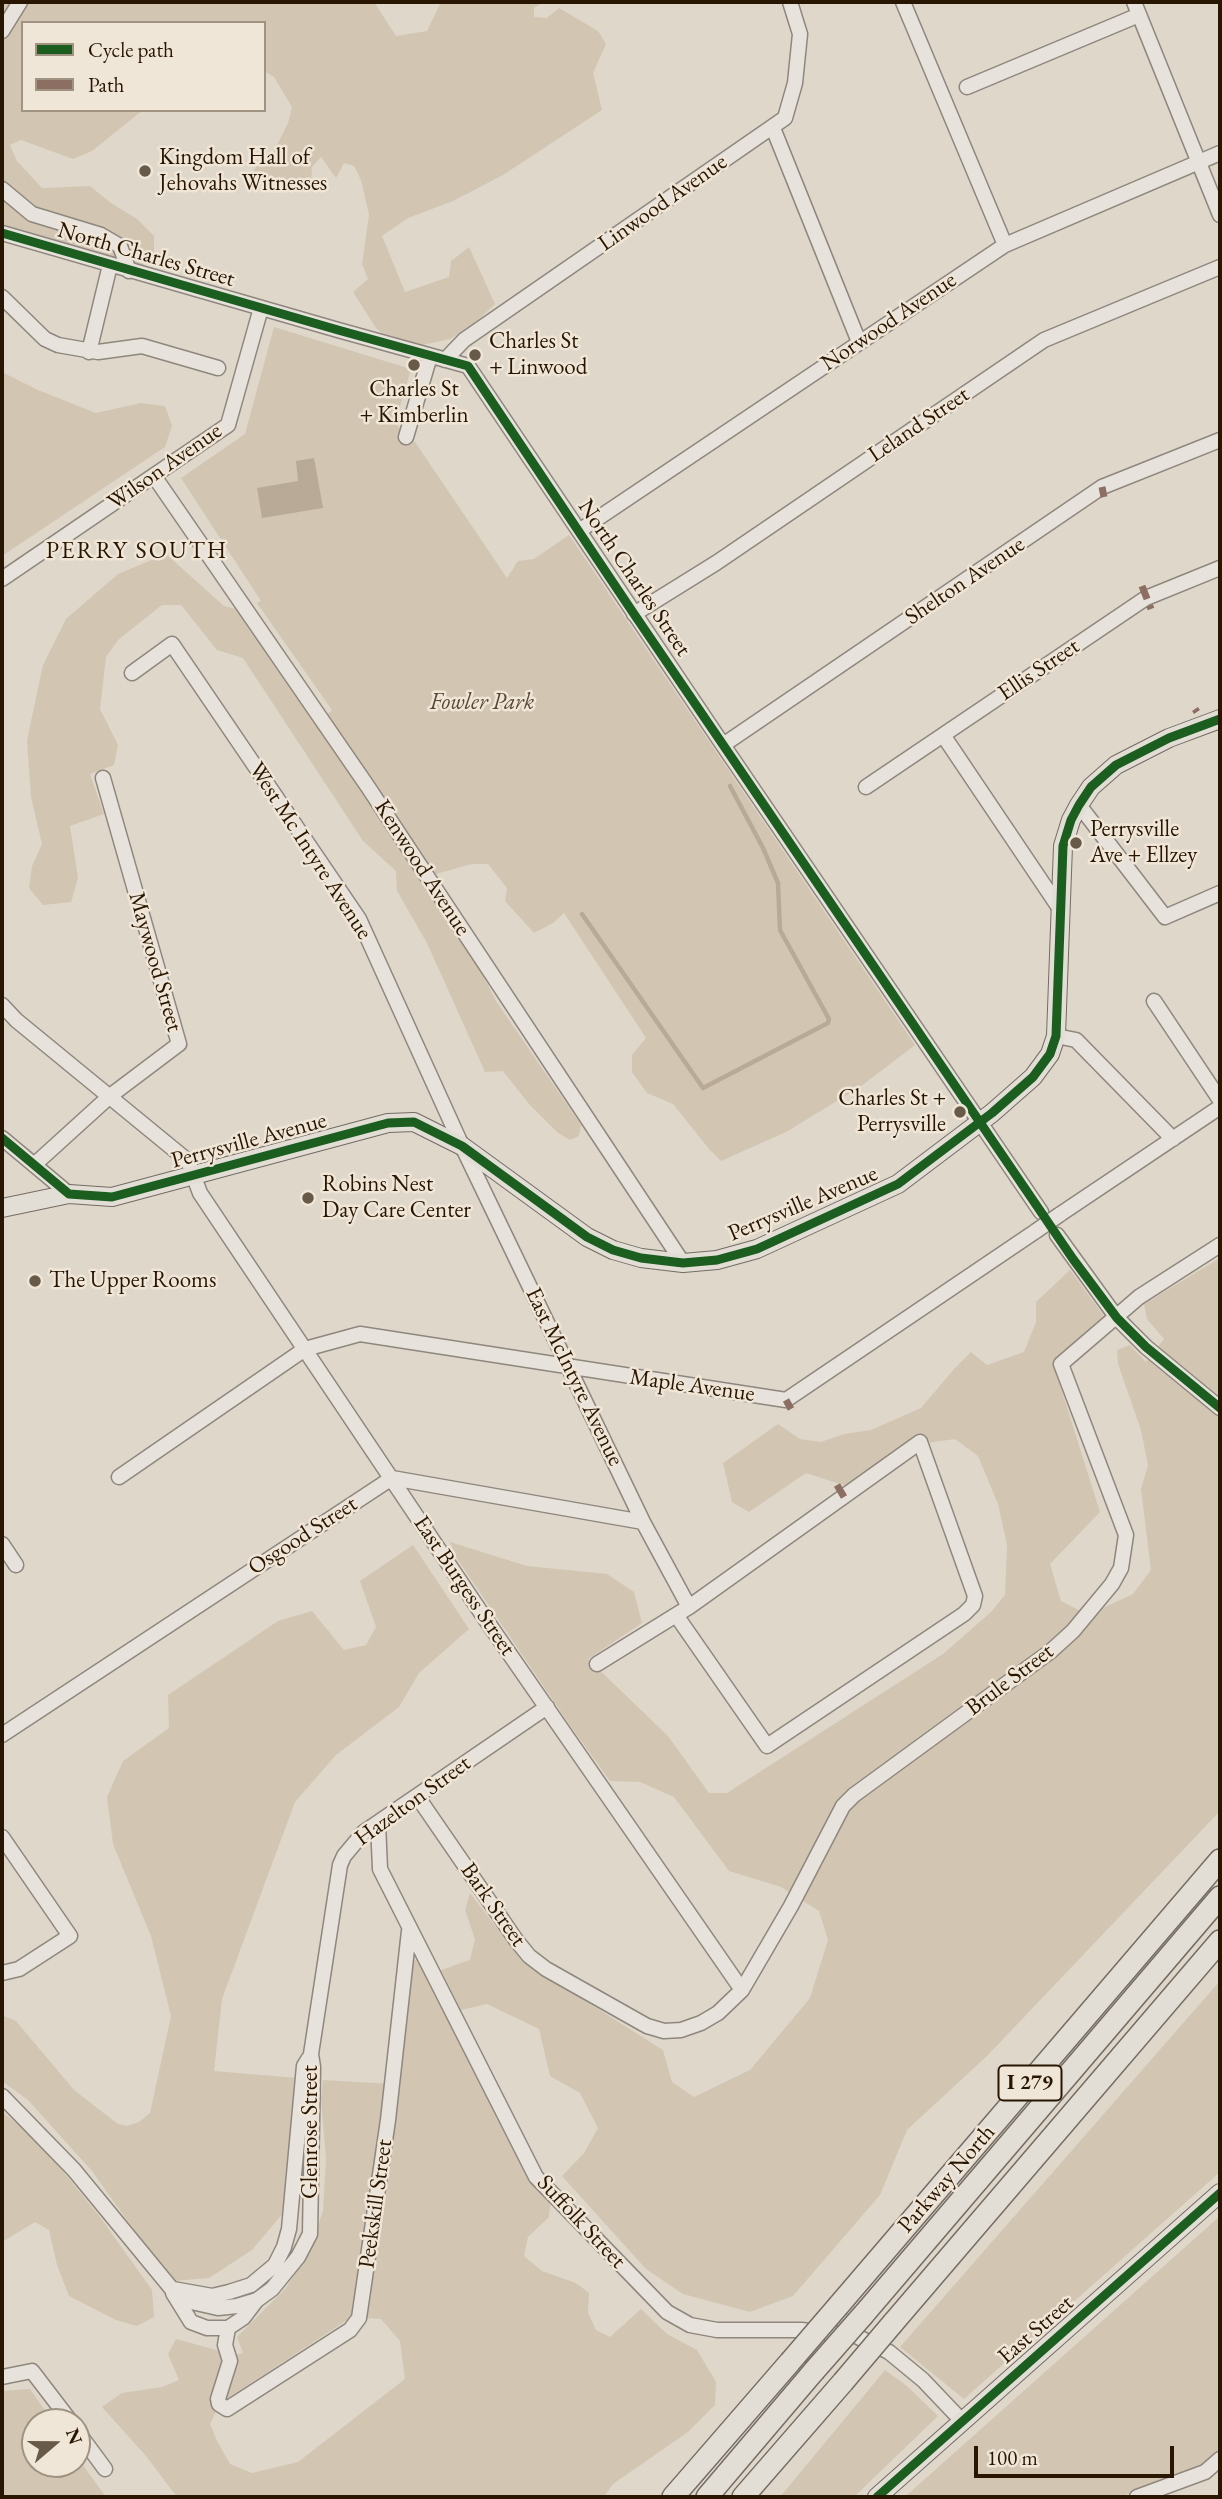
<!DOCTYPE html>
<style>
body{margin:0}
#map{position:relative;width:1222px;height:2499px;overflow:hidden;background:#dfd7ca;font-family:"EB Garamond",serif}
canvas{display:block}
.frame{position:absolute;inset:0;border:4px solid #281602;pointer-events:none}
.legend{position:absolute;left:21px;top:21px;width:245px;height:91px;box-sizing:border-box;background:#f0e6d7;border:2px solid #a09382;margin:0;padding:9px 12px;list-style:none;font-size:21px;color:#281602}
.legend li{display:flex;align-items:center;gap:14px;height:35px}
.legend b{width:35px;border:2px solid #a09382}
.north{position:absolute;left:21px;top:2408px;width:70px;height:70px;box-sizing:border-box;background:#f0e6d7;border:2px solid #a09382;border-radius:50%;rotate:70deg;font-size:19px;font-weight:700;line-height:28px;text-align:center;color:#281602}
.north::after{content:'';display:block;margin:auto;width:24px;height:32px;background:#685a48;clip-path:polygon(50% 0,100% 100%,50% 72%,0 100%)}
.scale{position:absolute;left:974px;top:2446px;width:200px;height:32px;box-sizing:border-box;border:4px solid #281602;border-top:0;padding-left:9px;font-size:21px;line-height:24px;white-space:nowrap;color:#281602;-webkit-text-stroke:5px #f0e6d7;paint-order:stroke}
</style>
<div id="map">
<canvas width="1222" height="2499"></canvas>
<div class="frame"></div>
<ul class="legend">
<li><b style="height:9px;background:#1b5e20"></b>Cycle path</li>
<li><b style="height:9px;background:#8d6e63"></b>Path</li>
</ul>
<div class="north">N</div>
<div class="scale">100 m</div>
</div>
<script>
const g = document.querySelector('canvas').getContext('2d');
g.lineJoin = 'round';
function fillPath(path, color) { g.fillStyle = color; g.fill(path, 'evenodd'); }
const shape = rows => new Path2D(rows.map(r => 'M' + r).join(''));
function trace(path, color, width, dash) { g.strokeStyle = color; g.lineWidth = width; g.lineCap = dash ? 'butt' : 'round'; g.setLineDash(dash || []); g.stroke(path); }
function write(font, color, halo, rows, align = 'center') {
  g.font = font + ' "EB Garamond",serif'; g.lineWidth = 5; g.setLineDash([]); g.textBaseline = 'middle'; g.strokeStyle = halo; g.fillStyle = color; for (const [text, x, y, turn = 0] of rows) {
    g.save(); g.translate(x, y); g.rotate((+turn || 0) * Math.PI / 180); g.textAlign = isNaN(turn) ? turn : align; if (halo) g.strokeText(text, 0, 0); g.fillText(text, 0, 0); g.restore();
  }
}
const green = shape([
 [2,2,374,2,396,36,427,31,441,2,543,2,534,8,534,17,547,18,559,8,598,31,606,44,593,73,602,110,503,175,453,201,408,218,382,236,405,292,449,277,451,261,469,247,495,304,478,320,450,339,422,345,382,333,376,328,353,292,368,279,362,264,369,215,361,180,354,166,344,163,336,178,321,157,312,167,311,183,265,180,253,172,259,162,270,159,288,123,292,107,274,77,264,71,264,23,23,23,23,110,143,110,92,151,73,159,21,140,10,145,17,161,42,188,90,186,111,203,137,219,154,236,154,260,141,266,2,224],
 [274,327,411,369,395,424,415,442,507,578,518,561,534,559,569,535,915,1045,860,1087,786,1132,721,1161,709,1149,673,1104,647,1093,632,1072,632,1055,646,1038,564,913,553,923,534,933,505,901,507,888,488,864,472,864,436,874,431,885,466,942,496,1001,581,1125,579,1136,570,1140,558,1133,529,1104,503,1071,485,1072,427,943,397,891,396,871,363,841,243,658,217,650,181,605,162,605,118,640,106,657,100,709,118,745,114,765,90,774,104,814,70,826,78,878,71,902,43,905,29,888,32,866,42,844,31,797,27,740,43,665,66,619,118,574,166,554,224,606,240,610,316,725,332,710,257,603,261,601,181,478,245,434],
 [2,372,38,390,96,413,141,403,165,406,172,426,165,447,2,556],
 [1220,1258,1220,1811,988,2055,907,2130,880,2195,793,2296,750,2312,683,2294,646,2269,562,2176,584,2153,598,2128,580,2093,550,2076,539,2029,487,2004,461,2010,441,1970,470,1960,475,1939,465,1910,470,1893,522,1961,663,2050,672,2082,694,2097,750,2070,810,1998,828,1940,819,1911,781,1887,729,1871,674,1797,640,1782,610,1781,569,1724,456,1557,450,1542,527,1566,607,1574,634,1592,642,1623,588,1659,668,1736,709,1793,727,1793,943,1654,991,1612,1005,1595,1007,1545,998,1504,978,1456,955,1439,906,1446,849,1487,806,1473,749,1512,732,1502,723,1463,778,1424,800,1439,821,1442,844,1434,871,1430,921,1408,954,1369,971,1352,987,1365,1024,1352,1036,1322,1036,1302,1070,1270,1104,1316,1053,1363,1100,1512,1050,1564,1061,1601,1088,1615,1133,1594,1151,1570,1141,1489,1148,1465,1141,1430,1118,1364,1117,1350,1130,1345,1146,1362,1164,1339,1147,1319,1144,1304],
 [413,1545,469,1629,419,1673,399,1707,336,1755,295,1802,222,1999,214,2071,297,2078,284,2212,252,2250,209,2278,173,2281,141,2240,92,2171,28,2100,2,2081,2,2015,16,2021,74,2090,118,2124,127,2126,139,2122,150,2113,171,2016,151,1936,113,1844,107,1797,123,1761,169,1728,168,1695,278,1621,312,1611,344,1650,366,1645,376,1627,360,1581],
 [419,1956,551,2198,549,2217,528,2237,524,2256,542,2271,576,2283,589,2293,588,2313,596,2330,610,2337,641,2309,667,2334,697,2350,716,2382,715,2405,688,2432,613,2484,604,2497,177,2497,146,2456,102,2407,122,2393,162,2387,179,2380,168,2354,176,2339,235,2355,243,2353,237,2337,285,2289,308,2254,323,2211,326,2159,321,2100,323,2080,393,2084,409,1967],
 [352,2317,381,2319,400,2341,405,2379,298,2462,252,2473,230,2464,217,2441,210,2424,220,2403],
 [1220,1981,1220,2172,964,2399,900,2347],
 [2,2112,36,2138,100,2217,152,2290,154,2317,137,2326,116,2320,69,2296,57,2265,49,2230,35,2222,2,2242],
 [1220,2216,1220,2452,1214,2460,1198,2470,1119,2497,908,2497,907,2495],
 [885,2370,907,2386,938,2416,854,2497,780,2497],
 [30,2389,53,2422,35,2422,35,2464,77,2464,77,2457,106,2497,2,2497,2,2391]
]);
const water = shape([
 [314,458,323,508,262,518,257,488,298,481,296,461]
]);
const stream = shape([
 [582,914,703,1088,828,1023,829,1019,780,930,778,883,763,848,730,786]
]);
const minor = shape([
 [903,2,1005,245],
 [1134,2,1220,215],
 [2,31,20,2],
 [967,87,1139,15],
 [773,128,859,342],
 [2,189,32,214,101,235,120,246,129,271],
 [2,233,338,330,468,366,723,745,1041,1212],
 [2,297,45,339,58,345,98,352,142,346,218,368],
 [89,352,110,265],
 [445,360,464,340,785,118,795,83,800,34,790,2],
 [406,437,430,356],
 [154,476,368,787,683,1263],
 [579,531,1005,245,1220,153],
 [2,579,228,425,261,308],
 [634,614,716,563,1044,340,1220,267],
 [132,673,172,644,359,919,462,1146,643,1522,689,1607],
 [943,735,1060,909],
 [723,745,1102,487,1220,440],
 [866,787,1146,598,1220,568],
 [1079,805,1165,917,1220,893],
 [1154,1001,1220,1100],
 [2,1005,16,1020,188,1161,200,1193,484,1617,742,1990],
 [1056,1036,1076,1040,1173,1139],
 [2,1138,69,1194],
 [34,1165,110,1096,179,1044,103,778],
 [1059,1215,1220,1107],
 [1057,1235,1117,1318,1146,1347,1220,1408],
 [119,1477,305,1349,360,1334,786,1400,1036,1231],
 [2,1544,16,1565],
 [597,1664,676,1615,689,1607,920,1442,975,1596,973,1605,964,1614,767,1746,676,1615],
 [2,1735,392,1478,643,1522],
 [417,1796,516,1940,529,1956,546,1969,647,2026,664,2031,681,2030,701,2023,718,2013,742,1990,791,1906,843,1806,854,1795,1051,1651,1073,1631,1112,1584,1121,1568,1126,1535,1061,1364,1139,1297,1220,1245],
 [378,1823,380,1869,536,2177,667,2312,690,2325,717,2330,801,2330,856,2336,889,2352,923,2380,962,2421],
 [2,1837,70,1936,19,1969,2,1973],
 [2,2096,74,2170,171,2288,187,2301,218,2308,237,2306,257,2300,272,2289,298,2257,310,2234,313,2067,311,2054,340,1865,344,1856,364,1832,547,1707],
 [173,2289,212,2296,229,2292,251,2285,275,2265,284,2247,289,2229,304,2066,309,2058],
 [173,2293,191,2322,207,2328,228,2328,243,2318,256,2301],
 [228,2328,225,2345,230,2361,218,2399,219,2404,227,2409,350,2330,359,2318,388,2120,409,1931],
 [2,2377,32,2371,71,2422],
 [77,2431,105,2469],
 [1137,2497,1205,2472,1220,2459]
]);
const major = shape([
 [2,1208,69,1194,112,1197,388,1123,414,1122,462,1146,587,1237,613,1250,641,1258,683,1263,717,1260,757,1249,898,1184,992,1113,1033,1077,1050,1054,1056,1036,1063,846,1071,820,1079,805,1091,787,1116,765,1169,738,1220,719],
 [877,2497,1220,2193]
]);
const highway = shape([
 [839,2305,1220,1860],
 [864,2314,1220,1897],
 [893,2323,1220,1941],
 [673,2497,790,2362],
 [707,2497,814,2371],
 [743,2497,843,2382]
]);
const minorBridge = shape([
 [1036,1231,1059,1215]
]);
const highwayBridge = shape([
 [790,2362,839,2305],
 [814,2371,864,2314],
 [843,2382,893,2323]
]);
const quiet = shape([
 [1102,487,1104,497],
 [1142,586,1151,609],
 [1195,709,1197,712],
 [786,1400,791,1409],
 [837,1485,844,1497]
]);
const cycleway = shape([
 [2,233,338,330,468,366,634,614,1073,1259,1117,1318,1146,1347,1220,1408],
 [2,1138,69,1194,112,1197,388,1123,414,1122,462,1146,587,1237,613,1250,641,1258,683,1263,717,1260,757,1249,898,1184,992,1113,1033,1077,1050,1054,1056,1036,1063,846,1071,820,1079,805,1091,787,1116,765,1169,738,1220,719],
 [877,2497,1220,2193]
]);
const markers = [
 [145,171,7,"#685a48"],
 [475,355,7,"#685a48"],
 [414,365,7,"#685a48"],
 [1076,843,7,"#685a48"],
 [960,1112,7,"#685a48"],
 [308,1198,7,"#685a48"],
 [35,1281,7,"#685a48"]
];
const shields = [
 [1030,2083,63]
];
const shieldNames = [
 ["I 279",1030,2083]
];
const poiNames = [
 ["Kingdom Hall of",159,158],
 ["Jehovahs Witnesses",159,184],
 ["Charles St",489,342],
 ["+ Linwood",489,368],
 ["Charles St",414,390,"center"],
 ["+ Kimberlin",414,416,"center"],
 ["Perrysville",1090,830],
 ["Ave + Ellzey",1090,856],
 ["Charles St +",946,1099,"right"],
 ["Perrysville",946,1125,"right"],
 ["Robins Nest",322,1185],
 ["Day Care Center",322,1211],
 ["The Upper Rooms",49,1281]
];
const streetNames = [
 ["Linwood Avenue",663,203,-35],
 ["North Charles Street",146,255,16],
 ["Norwood Avenue",889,322,-34],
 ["Leland Street",919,425,-34],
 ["Wilson Avenue",165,467,-35],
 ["North Charles Street",634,578,56],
 ["Shelton Avenue",965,581,-34],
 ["Ellis Street",1039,670,-34],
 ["West Mc Intyre Avenue",310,851,57],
 ["Kenwood Avenue",422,868,57],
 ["Maywood Street",155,962,74],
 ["Perrysville Avenue",249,1141,-15],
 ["Perrysville Avenue",803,1204,-23],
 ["East McIntyre Avenue",574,1377,64],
 ["Maple Avenue",692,1386,8],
 ["Osgood Street",303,1536,-33],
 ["East Burgess Street",464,1586,56],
 ["Brule Street",1010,1680,-37],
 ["Hazelton Street",413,1801,-36],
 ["Bark Street",493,1905,55],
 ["Glenrose Street",311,2132,-90],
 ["Parkway North",947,2179,-49],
 ["Peekskill Street",376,2204,-82],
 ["Suffolk Street",581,2222,47],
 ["East Street",1036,2330,-41]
];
const parkNames = [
 ["Fowler Park",482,703]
];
const neighbourhoodNames = [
 ["PERRY SOUTH",137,551]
];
fillPath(green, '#d2c6b3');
fillPath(water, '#b8aa96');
trace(stream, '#b8aa96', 4.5);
trace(minor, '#8e877d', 17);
trace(major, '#746c63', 20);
trace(highway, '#746c63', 24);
trace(minor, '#e7e2dc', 14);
trace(major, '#e2ded6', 18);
trace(highway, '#e2ded6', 21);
trace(minorBridge, '#8e877d', 17, []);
trace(highwayBridge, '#746c63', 24, []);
trace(minorBridge, '#e7e2dc', 14);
trace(highwayBridge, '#e2ded6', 21);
trace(quiet, '#8d6e63', 7, [14, 7]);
trace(cycleway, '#1b5e20', 9);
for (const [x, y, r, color] of markers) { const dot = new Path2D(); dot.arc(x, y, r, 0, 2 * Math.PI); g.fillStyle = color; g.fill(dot); trace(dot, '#f0e6d7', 2.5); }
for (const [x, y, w] of shields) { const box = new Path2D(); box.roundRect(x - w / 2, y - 17.5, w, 35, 5); g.fillStyle = '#f0e6d7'; g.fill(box); trace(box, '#281602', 2); }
write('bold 21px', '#281602', null, shieldNames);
write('23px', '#281602', '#f0e6d7', poiNames, 'left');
write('23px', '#281602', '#f0e6d7', streetNames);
write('italic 23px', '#584732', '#f0e6d7', parkNames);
g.letterSpacing = '2px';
write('24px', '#281602', '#f0e6d7', neighbourhoodNames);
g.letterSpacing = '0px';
</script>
